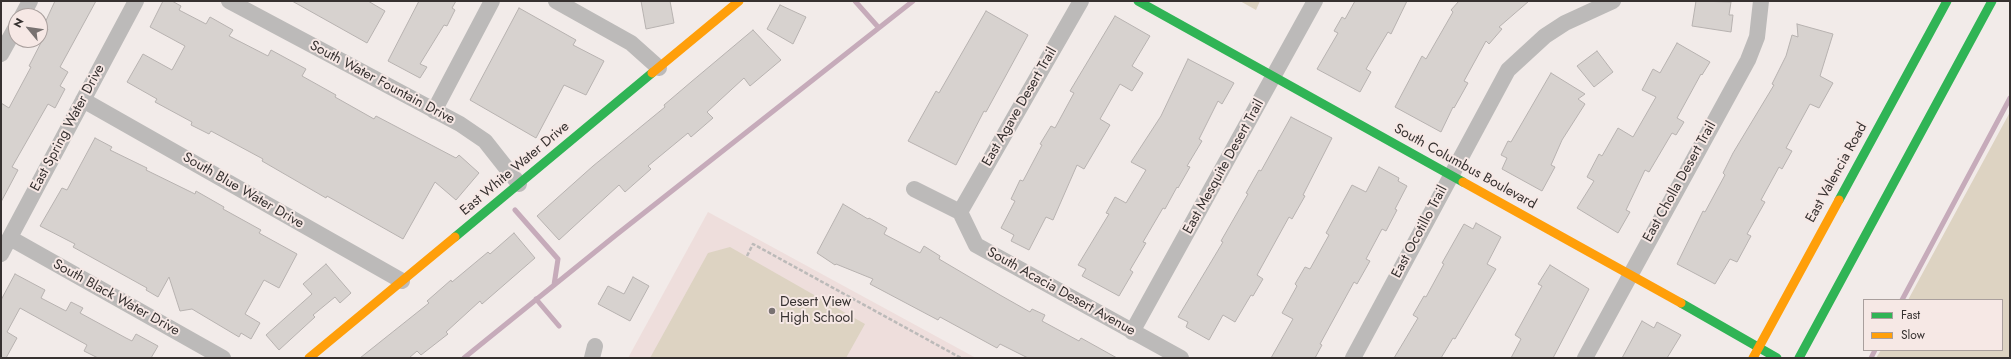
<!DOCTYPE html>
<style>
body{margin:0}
#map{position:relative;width:2011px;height:359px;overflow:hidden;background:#f2ebe9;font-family:Jost,sans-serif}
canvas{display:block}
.frame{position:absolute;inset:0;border:2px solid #363130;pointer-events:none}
.legend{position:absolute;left:1863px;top:299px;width:140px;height:52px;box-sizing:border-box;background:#f6e8e5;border:1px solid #a99f9d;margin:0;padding:5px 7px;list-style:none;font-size:12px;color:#363130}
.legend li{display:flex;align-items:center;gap:8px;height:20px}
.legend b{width:20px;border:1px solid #a99f9d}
.north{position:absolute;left:8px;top:8px;width:40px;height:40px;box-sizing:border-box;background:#f6e8e5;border:1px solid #a99f9d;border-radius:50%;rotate:299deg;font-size:11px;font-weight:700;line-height:16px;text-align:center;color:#363130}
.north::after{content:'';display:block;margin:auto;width:14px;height:18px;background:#787271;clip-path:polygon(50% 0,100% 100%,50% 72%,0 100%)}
</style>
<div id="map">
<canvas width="2011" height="359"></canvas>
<div class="frame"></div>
<ul class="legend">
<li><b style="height:5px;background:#30b455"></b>Fast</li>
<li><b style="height:5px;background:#ff9f0a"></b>Slow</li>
</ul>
<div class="north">N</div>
</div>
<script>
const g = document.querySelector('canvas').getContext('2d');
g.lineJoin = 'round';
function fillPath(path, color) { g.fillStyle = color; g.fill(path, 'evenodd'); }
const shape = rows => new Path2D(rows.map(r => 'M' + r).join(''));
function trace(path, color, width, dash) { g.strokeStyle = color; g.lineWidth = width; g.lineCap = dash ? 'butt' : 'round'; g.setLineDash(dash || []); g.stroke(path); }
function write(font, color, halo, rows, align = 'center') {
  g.font = font + ' Jost,sans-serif'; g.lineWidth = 4; g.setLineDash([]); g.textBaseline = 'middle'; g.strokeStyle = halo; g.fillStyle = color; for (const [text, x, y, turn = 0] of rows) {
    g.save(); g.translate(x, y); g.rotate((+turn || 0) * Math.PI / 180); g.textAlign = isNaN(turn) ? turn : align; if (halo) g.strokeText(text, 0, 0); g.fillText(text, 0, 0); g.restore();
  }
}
const built = shape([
 [708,212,976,358,628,358]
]);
const green = shape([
 [1240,1,1260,1,1256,10],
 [2010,112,2010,358,1876,358,1881,350,2002,350,2002,300,1908,300],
 [730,247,865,324,846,358,650,358,708,253]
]);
const stream = shape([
 [855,1,879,28],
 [515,210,558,259,554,285],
 [536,299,559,326],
 [1902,300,2010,98],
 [464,358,616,235,913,1],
 [1871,358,1875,350]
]);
const building = shape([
 [55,1,96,1,60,67,68,72,60,86,65,89,55,108,48,104,12,167,18,170,1,202,1,103,9,108,31,67,29,66,48,29,43,27,55,1],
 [163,1,172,1,181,6,179,10,206,24,210,17,233,30,229,36,268,56,271,50,306,69,302,76,336,95,335,97,374,119,376,116,456,158,459,155,479,173,456,200,435,182,403,239,327,196,326,198,262,161,263,159,211,131,209,134,191,125,192,122,155,102,157,99,127,82,143,54,172,70,185,46,150,27,163,1],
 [292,1,368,1,385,11,367,43,292,1],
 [419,1,456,1,452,8,455,10,447,26,444,25,420,64,427,67,420,78,388,61,419,1],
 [641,1,670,1,674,23,646,29,641,1],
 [1355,1,1407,1,1391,34,1388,32,1366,69,1371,72,1360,92,1317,69,1338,33,1334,31,1342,17,1345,19,1355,1],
 [1459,1,1529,1,1499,27,1502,29,1489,44,1486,41,1464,81,1468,83,1454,108,1453,107,1441,132,1395,107,1422,56,1426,59,1453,12,1451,10,1459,1],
 [1696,1,1731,2,1729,15,1733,15,1731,32,1692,26,1696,1],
 [780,5,806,17,793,44,767,29,780,5],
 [519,8,576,40,573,45,604,61,586,95,564,85,536,138,470,100,519,8],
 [986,11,1028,35,986,112,984,111,956,165,908,141,936,91,939,93,986,11],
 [1115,16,1150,36,1132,66,1143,73,1132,91,1120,84,1100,119,1110,125,1084,169,1077,165,1053,220,1046,217,1029,250,1011,241,1014,235,1001,228,1015,201,1011,199,1020,180,1023,181,1042,145,1040,144,1051,126,1055,128,1074,93,1070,91,1115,16],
 [1797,24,1833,34,1820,76,1833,83,1819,108,1810,104,1786,148,1792,151,1782,169,1779,167,1761,200,1765,202,1747,234,1751,236,1737,262,1730,259,1715,284,1677,264,1703,211,1705,212,1725,175,1723,173,1733,153,1774,85,1772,84,1786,56,1792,35,1798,37,1797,24],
 [753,30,781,60,750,86,744,78,707,112,713,118,691,137,688,133,648,166,651,169,625,192,619,185,559,240,537,216,593,166,665,107,664,105,691,82,753,30],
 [1677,43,1710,62,1702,75,1701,74,1677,118,1684,122,1676,135,1672,133,1649,172,1645,170,1626,210,1630,212,1618,233,1577,208,1594,181,1587,177,1599,154,1602,156,1618,128,1633,137,1656,97,1642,90,1653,69,1660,73,1677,43],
 [1597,51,1613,72,1594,87,1577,66,1597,51],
 [1188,59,1234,83,1222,104,1218,101,1199,139,1202,141,1187,166,1190,167,1178,188,1177,187,1165,209,1163,208,1143,242,1146,243,1130,270,1133,272,1119,296,1082,276,1086,269,1078,265,1109,214,1106,213,1115,197,1126,203,1146,170,1131,162,1161,116,1188,59],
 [1551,73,1585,94,1578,99,1585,104,1562,140,1551,165,1555,167,1542,191,1502,169,1507,158,1501,155,1508,141,1511,142,1551,73],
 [1291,117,1332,138,1303,195,1305,196,1292,219,1289,217,1257,275,1263,279,1253,296,1251,295,1235,322,1223,315,1209,340,1186,327,1188,322,1178,317,1223,242,1221,241,1248,194,1246,193,1259,170,1261,171,1291,117],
 [95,138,112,147,110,150,147,168,146,170,195,194,196,191,224,207,223,209,261,230,259,233,297,254,279,288,264,280,245,314,260,323,251,339,241,333,239,337,192,309,180,311,169,277,158,297,146,290,147,288,73,247,75,244,40,226,62,188,67,190,95,138],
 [1379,167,1399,178,1398,181,1407,186,1395,209,1397,210,1386,231,1382,229,1366,259,1370,261,1357,284,1354,282,1320,344,1322,345,1315,358,1271,358,1293,319,1282,313,1297,286,1295,284,1305,267,1310,269,1329,235,1326,233,1352,185,1366,192,1379,167],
 [843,204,868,219,869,218,887,228,884,234,920,253,924,246,940,256,939,259,1000,295,1030,312,1032,309,1045,315,1042,321,1079,341,1081,338,1117,358,1028,358,1000,344,997,348,940,317,938,320,870,284,873,279,836,264,835,265,817,253,843,204],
 [1476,223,1501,237,1487,264,1496,269,1455,339,1453,338,1441,358,1394,358,1418,318,1413,315,1424,296,1426,297,1444,264,1442,263,1464,224,1473,229,1476,223],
 [514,233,535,258,482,304,480,301,446,332,448,334,421,355,417,351,409,358,360,358,429,303,427,301,451,280,452,282,488,252,490,254,514,233],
 [326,264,351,293,340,303,335,297,313,315,315,317,279,350,266,335,312,294,303,284,326,264],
 [1550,265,1589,289,1553,358,1511,358,1521,339,1515,335,1542,286,1538,284,1550,265],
 [15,274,45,290,41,298,66,311,71,302,83,308,80,313,126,338,132,341,136,334,158,346,151,358,98,358,84,351,87,345,20,308,7,332,17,338,6,358,1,358,1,300,15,274],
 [633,277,649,286,630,321,598,304,608,286,624,294,633,277],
 [1642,321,1654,328,1657,322,1681,335,1667,358,1622,358,1642,321]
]);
const path = shape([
 [747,256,753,244,961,358]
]);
const street = shape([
 [229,1,460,124,485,141,519,184],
 [556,1,631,43,659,68],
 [22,16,30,1],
 [1,54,16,27],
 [83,100,402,281],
 [434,111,492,1],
 [914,189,960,212,976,245,1181,358],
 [960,212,1081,1],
 [10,238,223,358],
 [1,254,136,1],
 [1132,332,1315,1],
 [592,358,595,346],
 [1353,358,1508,70,1545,36,1565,23,1613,1],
 [1585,358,1748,60,1757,37,1761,1]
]);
const fast = shape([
 [1138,1,1463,182],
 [1839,200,1947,1],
 [455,237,652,73],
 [1681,303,1777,358],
 [1799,358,1992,1]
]);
const slow = shape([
 [652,73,739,1],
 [1463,182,1681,303],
 [309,358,455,237],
 [1753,358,1839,200]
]);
const markers = [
 [772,311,4,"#787271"]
];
const streetNames = [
 ["South Water Fountain Drive",382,83,28],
 ["East Agave Desert Trail",1020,107,-60],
 ["East Spring Water Drive",68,128,-62],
 ["East Mesquite Desert Trail",1224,167,-61],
 ["South Columbus Boulevard",1465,167,29],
 ["East White Water Drive",515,169,-40],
 ["East Valencia Road",1837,173,-61],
 ["East Cholla Desert Trail",1680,182,-61],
 ["South Blue Water Drive",243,191,30],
 ["East Ocotillo Trail",1420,232,-62],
 ["South Acacia Desert Avenue",1061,292,29],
 ["South Black Water Drive",116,298,29]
];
const poiNames = [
 ["Desert View",780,303],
 ["High School",780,319]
];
fillPath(built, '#eededc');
fillPath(green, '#ddd3c2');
trace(stream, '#c6abba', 5);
fillPath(building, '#d7d2cf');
trace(building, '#b7b2b0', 1);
trace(path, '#bcbab9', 2.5, [4, 2]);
trace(street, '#bcbab9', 16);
trace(fast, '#30b455', 9);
trace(slow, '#ff9f0a', 9);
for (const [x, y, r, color] of markers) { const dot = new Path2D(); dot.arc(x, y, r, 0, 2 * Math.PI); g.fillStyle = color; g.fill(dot); trace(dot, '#f6e8e5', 1.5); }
write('14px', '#363130', '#f6e8e5', streetNames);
write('14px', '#363130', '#f6e8e5', poiNames, 'left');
</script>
